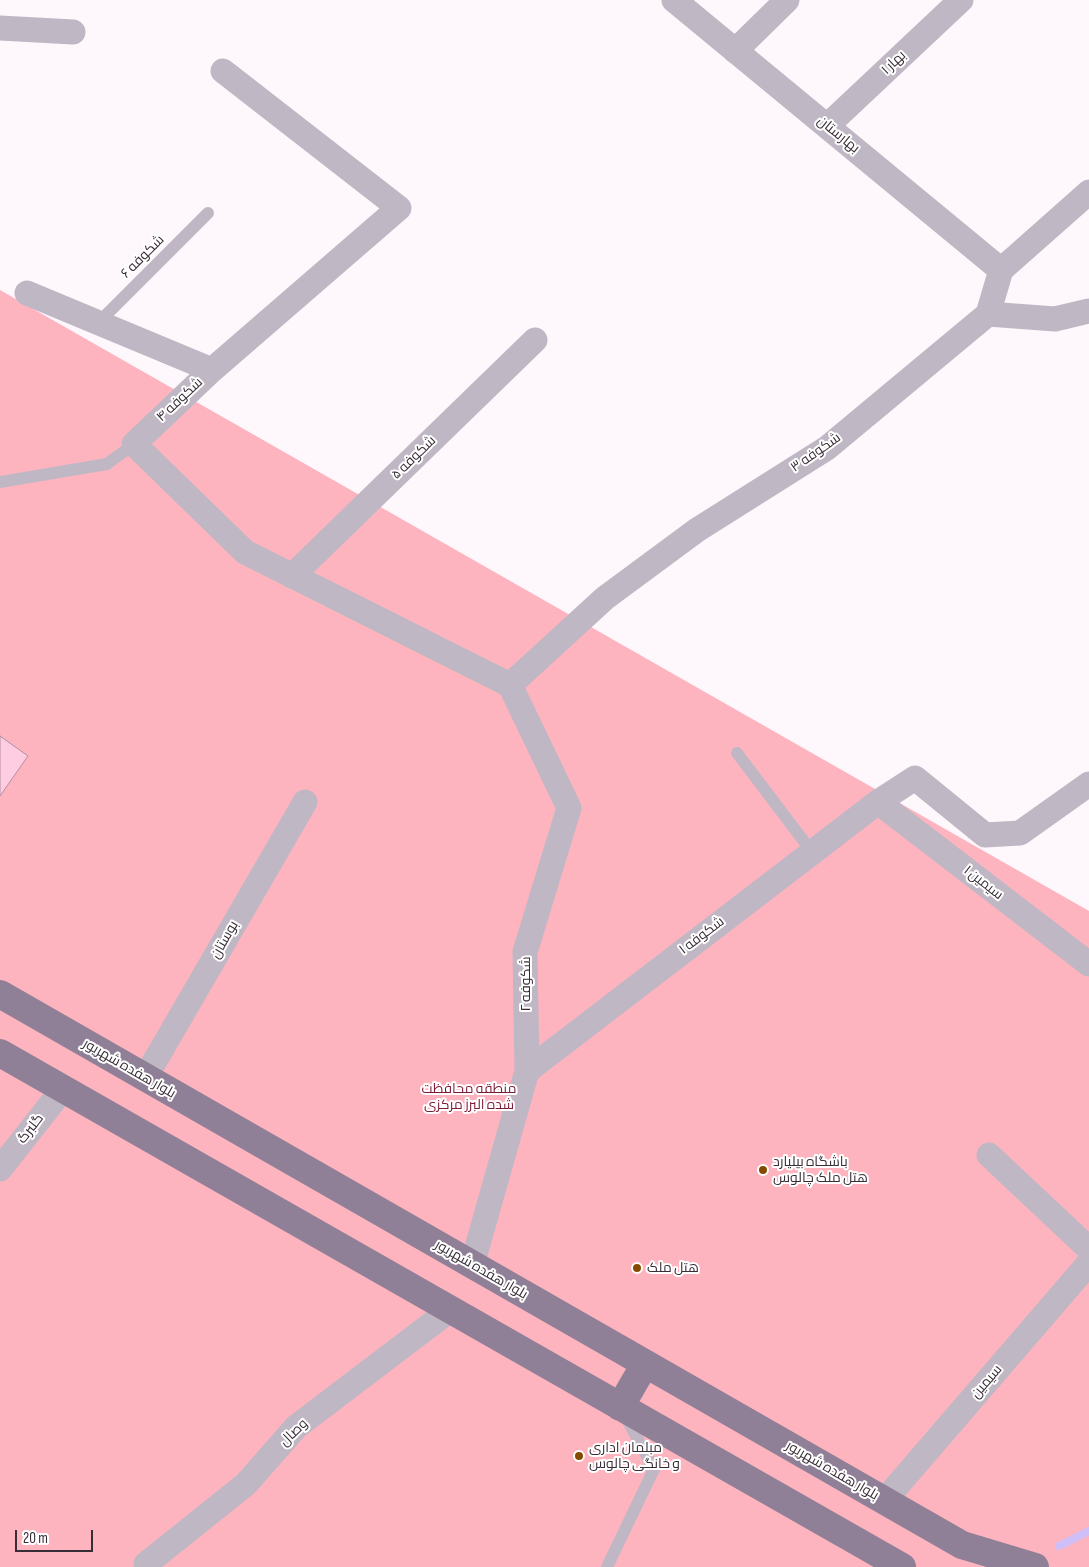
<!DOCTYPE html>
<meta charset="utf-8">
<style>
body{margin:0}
#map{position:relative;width:1089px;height:1567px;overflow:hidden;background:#fef7fc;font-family:"Sofia Sans Condensed",sans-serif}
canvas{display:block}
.scale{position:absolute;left:15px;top:1530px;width:78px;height:22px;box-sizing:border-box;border:2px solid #382d36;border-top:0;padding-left:6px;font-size:15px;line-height:18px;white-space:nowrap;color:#382d36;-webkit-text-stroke:4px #fff;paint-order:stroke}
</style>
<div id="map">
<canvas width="1089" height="1567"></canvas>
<div class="scale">20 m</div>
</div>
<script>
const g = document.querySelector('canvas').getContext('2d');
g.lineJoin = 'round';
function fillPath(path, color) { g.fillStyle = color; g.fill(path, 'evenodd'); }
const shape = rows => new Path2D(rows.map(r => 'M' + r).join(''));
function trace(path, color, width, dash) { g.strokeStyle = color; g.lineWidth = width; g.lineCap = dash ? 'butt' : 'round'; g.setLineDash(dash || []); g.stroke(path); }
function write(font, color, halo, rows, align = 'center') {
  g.font = font + ' "Sofia Sans Condensed",Cairo,sans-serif'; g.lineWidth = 4; g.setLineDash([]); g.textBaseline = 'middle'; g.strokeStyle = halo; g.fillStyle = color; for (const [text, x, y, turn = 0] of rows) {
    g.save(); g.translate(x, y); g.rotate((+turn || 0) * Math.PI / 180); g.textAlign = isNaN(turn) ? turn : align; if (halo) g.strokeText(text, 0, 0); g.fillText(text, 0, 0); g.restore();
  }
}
const green = shape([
 [0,290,1089,911,1089,1567,0,1567]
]);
const stream = shape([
 [1059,1546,1089,1531]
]);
const building = shape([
 [0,736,28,756,0,796,0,736]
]);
const lane = shape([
 [98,323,208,213],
 [0,482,107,464,134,444],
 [737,753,812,852],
 [607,1567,654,1469,624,1414]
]);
const street = shape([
 [674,0,1001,270],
 [0,28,73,32],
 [735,51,787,0],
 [223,71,399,208,212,370,134,444,245,552,510,685],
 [827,126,961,0],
 [27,293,212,370],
 [988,314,1055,319,1089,311],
 [292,576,535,340],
 [510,685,605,598,697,530,827,448,988,314,1001,270,1089,192],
 [878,802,1089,964],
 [527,1071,878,802,915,778,985,835,1020,833,1089,784],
 [145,1078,305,802],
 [989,1155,1089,1249],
 [0,1169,63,1089],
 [472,1265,527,1071,525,952,569,808,510,685],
 [884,1501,1089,1263],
 [146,1564,246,1484,296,1427,450,1310]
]);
const primary = shape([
 [0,994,962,1545,1035,1567],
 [0,1053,902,1567],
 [620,1407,645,1364]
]);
const markers = [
 [763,1170,5,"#844b00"],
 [637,1268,5,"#844b00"],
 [579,1456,5,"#844b00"]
];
const streetNames = [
 ["بهار ۱",894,63,-43],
 ["بهارستان",838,135,39],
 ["شکوفه ۶",143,257,-45],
 ["شکوفه ۴",180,400,-43],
 ["شکوفه ۳",816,453,-35],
 ["شکوفه ۵",414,458,-44],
 ["سیمین ۱",983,883,38],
 ["شکوفه ۱",702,936,-37],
 ["بوستان",225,940,-60],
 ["شکوفه ۲",526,984,-90],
 ["بلوار هفده شهریور",129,1069,30],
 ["گلبرگ",31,1129,-52],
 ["بلوار هفده شهریور",481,1270,30],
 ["سیمین",987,1382,-49],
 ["وصال",294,1433,-44],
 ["بلوار هفده شهریور",832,1471,30]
];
const parkNames = [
 ["منطقه محافظت",469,1089],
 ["شده البرز مرکزی",469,1105]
];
const poiNames = [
 ["باشگاه بیلیارد",773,1162],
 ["هتل ملک چالوس",773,1178],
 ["هتل ملک",647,1268],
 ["مبلمان اداری",589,1448],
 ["و خانگی چالوس",589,1464]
];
fillPath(green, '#feb4bf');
trace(stream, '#cebff9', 8);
fillPath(building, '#fecde2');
trace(building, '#b2909e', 1);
trace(lane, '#c0b7c4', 12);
trace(street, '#c0b7c4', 25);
trace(primary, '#908097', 28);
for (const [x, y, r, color] of markers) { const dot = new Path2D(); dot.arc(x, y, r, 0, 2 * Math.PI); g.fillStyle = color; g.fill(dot); trace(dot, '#fff', 2); }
write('14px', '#382d36', '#fff', streetNames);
write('14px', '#7b1b36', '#fff', parkNames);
write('14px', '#382d36', '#fff', poiNames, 'left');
</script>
